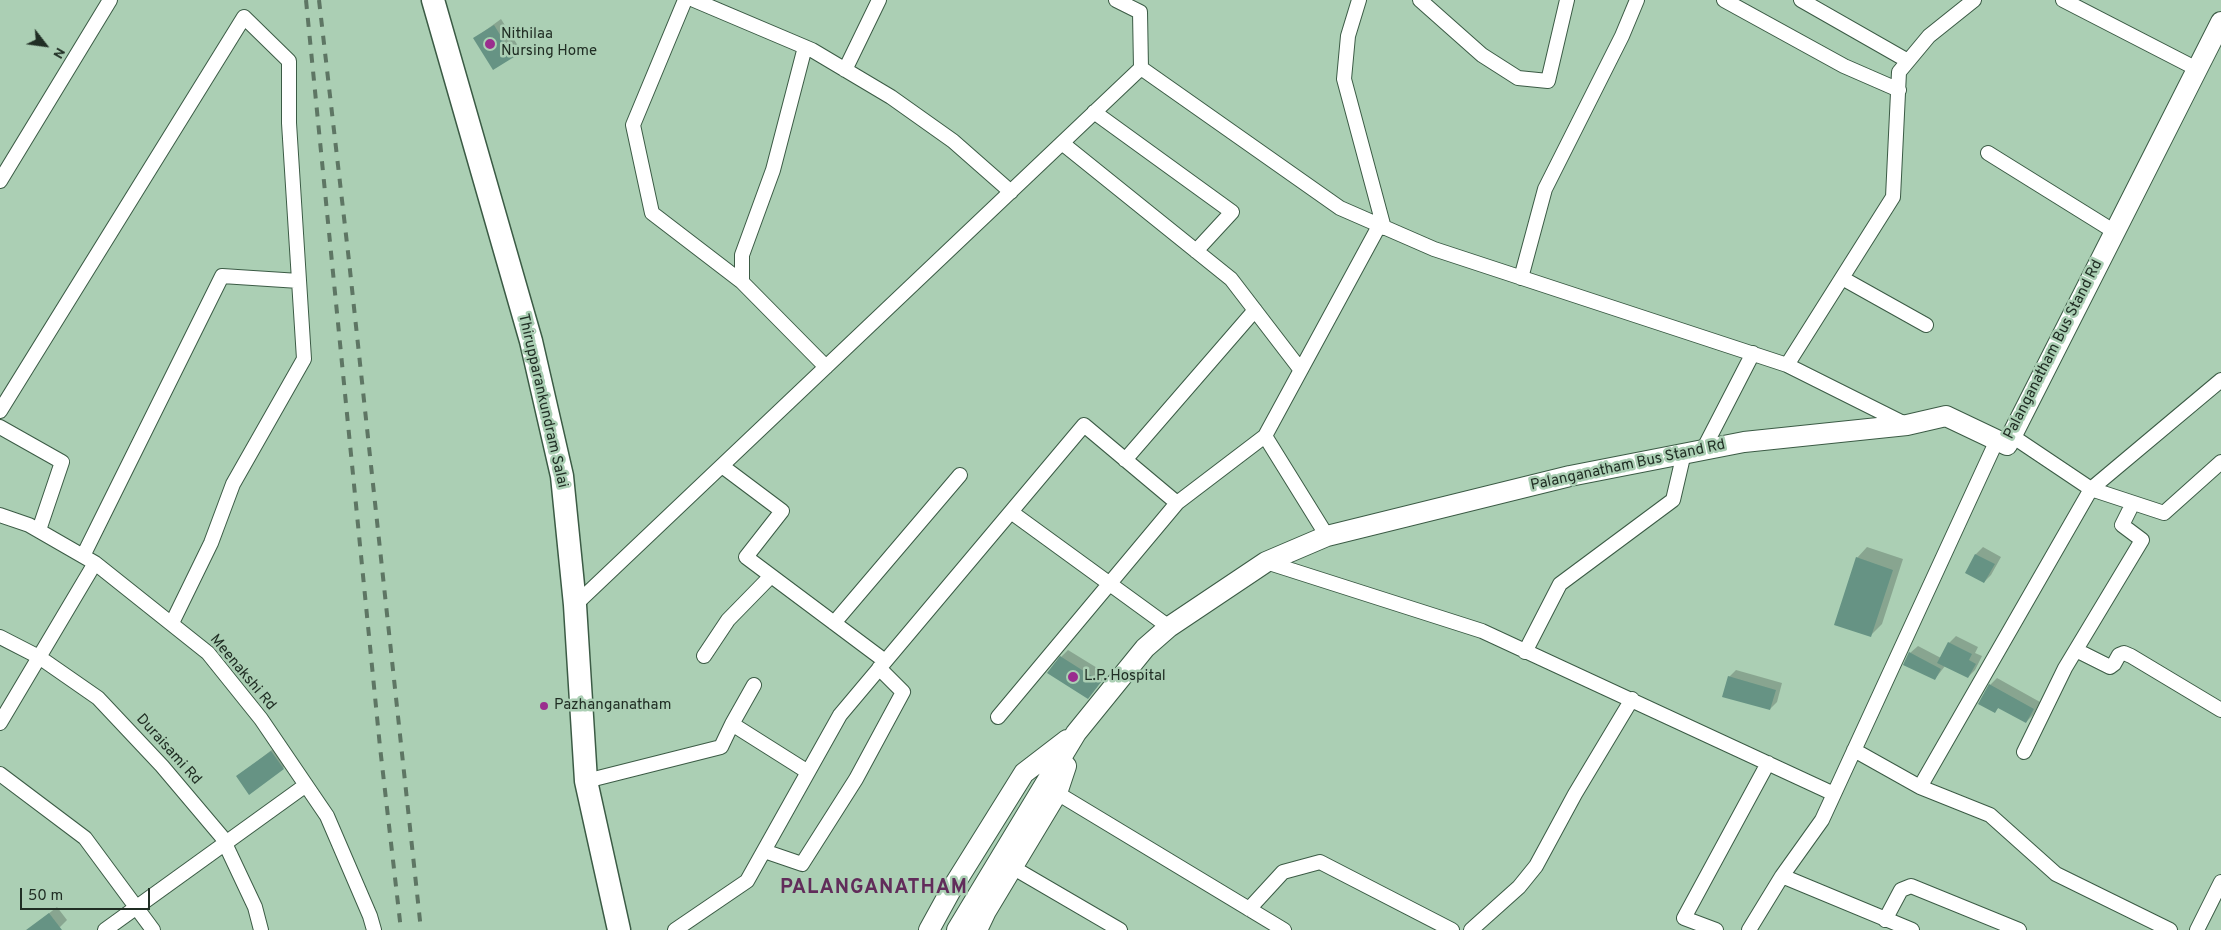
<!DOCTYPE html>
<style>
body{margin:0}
#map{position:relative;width:2221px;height:930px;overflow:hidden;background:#abcfb4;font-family:Overpass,sans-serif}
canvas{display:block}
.north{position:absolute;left:20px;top:20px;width:50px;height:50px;-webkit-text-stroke:4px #abcfb4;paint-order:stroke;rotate:120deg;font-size:14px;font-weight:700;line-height:20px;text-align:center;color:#202e24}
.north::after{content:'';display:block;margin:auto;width:18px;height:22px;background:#202e24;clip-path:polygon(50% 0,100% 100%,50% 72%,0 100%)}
.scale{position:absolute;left:20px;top:888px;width:130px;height:22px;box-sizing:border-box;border:2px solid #202e24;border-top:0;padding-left:6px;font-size:15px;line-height:18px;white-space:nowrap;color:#202e24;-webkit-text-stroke:4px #abcfb4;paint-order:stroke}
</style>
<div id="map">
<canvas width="2221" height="930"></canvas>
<div class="north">N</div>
<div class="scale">50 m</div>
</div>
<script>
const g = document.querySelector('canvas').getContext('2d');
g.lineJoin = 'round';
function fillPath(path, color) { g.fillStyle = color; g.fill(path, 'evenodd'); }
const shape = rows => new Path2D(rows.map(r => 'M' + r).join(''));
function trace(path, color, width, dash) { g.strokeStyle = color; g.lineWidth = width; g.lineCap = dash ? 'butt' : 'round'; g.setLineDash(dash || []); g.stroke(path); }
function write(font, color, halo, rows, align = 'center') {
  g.font = font + ' Overpass,sans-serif'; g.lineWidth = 5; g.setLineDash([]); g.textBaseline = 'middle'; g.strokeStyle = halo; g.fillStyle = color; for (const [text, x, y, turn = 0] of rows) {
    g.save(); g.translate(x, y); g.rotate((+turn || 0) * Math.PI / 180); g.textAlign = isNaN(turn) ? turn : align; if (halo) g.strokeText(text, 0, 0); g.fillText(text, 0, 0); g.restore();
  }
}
const shadow = shape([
 [501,19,520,49,513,56,475,38],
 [1867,547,1903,559,1882,624,1871,635,1857,558],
 [1983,547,2001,557,1991,575,1984,582,1967,573,1976,554],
 [1956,636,1978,647,1975,653,1982,656,1975,670,1968,677,1945,666,1935,679,1910,653,1918,646,1941,658,1949,643],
 [1068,650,1107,674,1088,698,1061,657],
 [1736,670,1782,683,1777,702,1770,709,1729,677],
 [1997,678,2040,702,2033,715,2026,722,1999,707,1994,712,1990,685],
 [278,745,290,761,283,768,237,777],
 [57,907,67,920,60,927,56,930,28,930]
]);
const building = shape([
 [494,25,514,57,493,70,473,38],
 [1975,554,1995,564,1984,583,1965,573],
 [1856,557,1893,570,1871,637,1834,625],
 [1948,642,1972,654,1969,660,1976,664,1968,678,1937,663],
 [1909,652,1941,669,1935,680,1903,665],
 [1060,656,1101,682,1088,699,1047,673],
 [1728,676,1776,690,1770,710,1722,697],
 [1989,684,2034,709,2026,723,1998,708,1995,713,1978,704],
 [271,751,284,769,249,795,236,776],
 [49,913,62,930,26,930]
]);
const street = shape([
 [685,0,633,125,652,213,742,282],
 [694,0,812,50,891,97,953,141,1011,192],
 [1116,0,1140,12,1141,68],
 [1359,0,1348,36,1344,79,1384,228],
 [1420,0,1482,55,1518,78,1548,81,1567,0],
 [1724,0,1844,66,1899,90],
 [1801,0,1908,61],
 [2063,0,2197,69],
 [805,47,773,170,742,255,742,282,826,367],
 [845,70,879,0],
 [1094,112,1232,212,1196,251],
 [1062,143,1231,279,1300,369],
 [1988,153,2115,232],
 [0,181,110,0],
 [1521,278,1545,189,1622,36,1637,0],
 [1842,278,1926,325],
 [1787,365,1893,197,1899,72,1929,36,1974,0],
 [0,411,244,17,289,61,289,123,304,359,233,484,211,543,172,623],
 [0,427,62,462,39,530],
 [2012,436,2091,489,2164,513,2221,462],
 [1703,450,1753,353],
 [1125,460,1255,310],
 [722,466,782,511,746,557,885,661],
 [1011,512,1169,627],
 [0,515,29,525,95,563,208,653,261,719,327,816,370,916,374,930],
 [1327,536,1265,436,1379,226],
 [83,556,222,276,299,281],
 [1266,562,1482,631,1834,794],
 [575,605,1141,68,1340,208,1434,249,1787,365,1907,425],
 [834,623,960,475],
 [0,637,39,657,98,698,162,766,222,837,255,907,261,930],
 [2076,650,2110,667,2114,664,2119,655,2124,653,2131,656,2221,710],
 [1525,652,1560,584,1673,500,1684,453],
 [704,656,728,620,771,576],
 [754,685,732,724,808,772],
 [998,717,1177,503],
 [0,723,95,563],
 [1854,750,1920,787,1990,815,2056,874,2170,930],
 [2024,752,2065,668,2142,540,2122,525,2133,503],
 [0,774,85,838,153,930],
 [586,781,721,747,732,724],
 [1920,787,2091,489,2221,380],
 [1057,793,1284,930],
 [764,851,802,864,856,779,903,692,879,668],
 [1012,867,1120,930],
 [1782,876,1912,930],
 [1249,909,1283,872,1320,862,1452,930],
 [1885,920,1901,890,1911,886,2019,930],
 [105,930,306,785],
 [675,930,747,881,840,715,1084,425,1177,503,1265,436],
 [1471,930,1519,887,1536,866,1575,794,1632,699],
 [1716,930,1684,918,1768,763],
 [1749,930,1782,876,1822,820,1997,440],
 [2197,930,2221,882]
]);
const secondary = shape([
 [929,930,951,890,1024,773,1067,740],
 [957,930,1076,733,1145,648,1169,627,1266,562,1327,536,1570,476,1744,442,1907,425,1946,416,2007,445,2221,22],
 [977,930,986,911,1057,793,1066,766]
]);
const primary = shape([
 [433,0,531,341,562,476,575,605,586,781,619,930]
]);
const rail = shape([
 [306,0,380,747,401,930],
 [319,0,349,261,421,930]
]);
const markers = [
 [490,44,6,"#9a2d8e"],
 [1073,677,6,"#9a2d8e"],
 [544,706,5,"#9a2d8e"]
];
const poiNames = [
 ["Nithilaa",501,35],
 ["Nursing Home",501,52],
 ["L.P. Hospital",1084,677],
 ["Pazhanganatham",554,706]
];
const streetNames = [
 ["Palanganatham Bus Stand Rd",2054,350,-63],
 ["Thirupparankundram Salai",542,401,77],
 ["Palanganatham Bus Stand Rd",1628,466,-12],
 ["Meenakshi Rd",242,673,50],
 ["Duraisami Rd",168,750,48]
];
const districtNames = [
 ["PALANGANATHAM",874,889]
];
fillPath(shadow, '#0003');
fillPath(building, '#669384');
trace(street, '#3b5b45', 16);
trace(secondary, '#3b5b45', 22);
trace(primary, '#3b5b45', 25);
trace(street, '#fff', 14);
trace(secondary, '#fff', 20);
trace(primary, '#fff', 22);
trace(rail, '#5e7664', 4, [9, 9]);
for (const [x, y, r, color] of markers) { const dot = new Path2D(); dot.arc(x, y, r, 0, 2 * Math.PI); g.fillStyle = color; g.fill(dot); trace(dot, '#abcfb4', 2); }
write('15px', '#202e24', '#abcfb4', poiNames, 'left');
write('15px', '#202e24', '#abcfb4', streetNames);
g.letterSpacing = '1px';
write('bold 20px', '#612c5a', '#abcfb4', districtNames);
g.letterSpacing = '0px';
</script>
